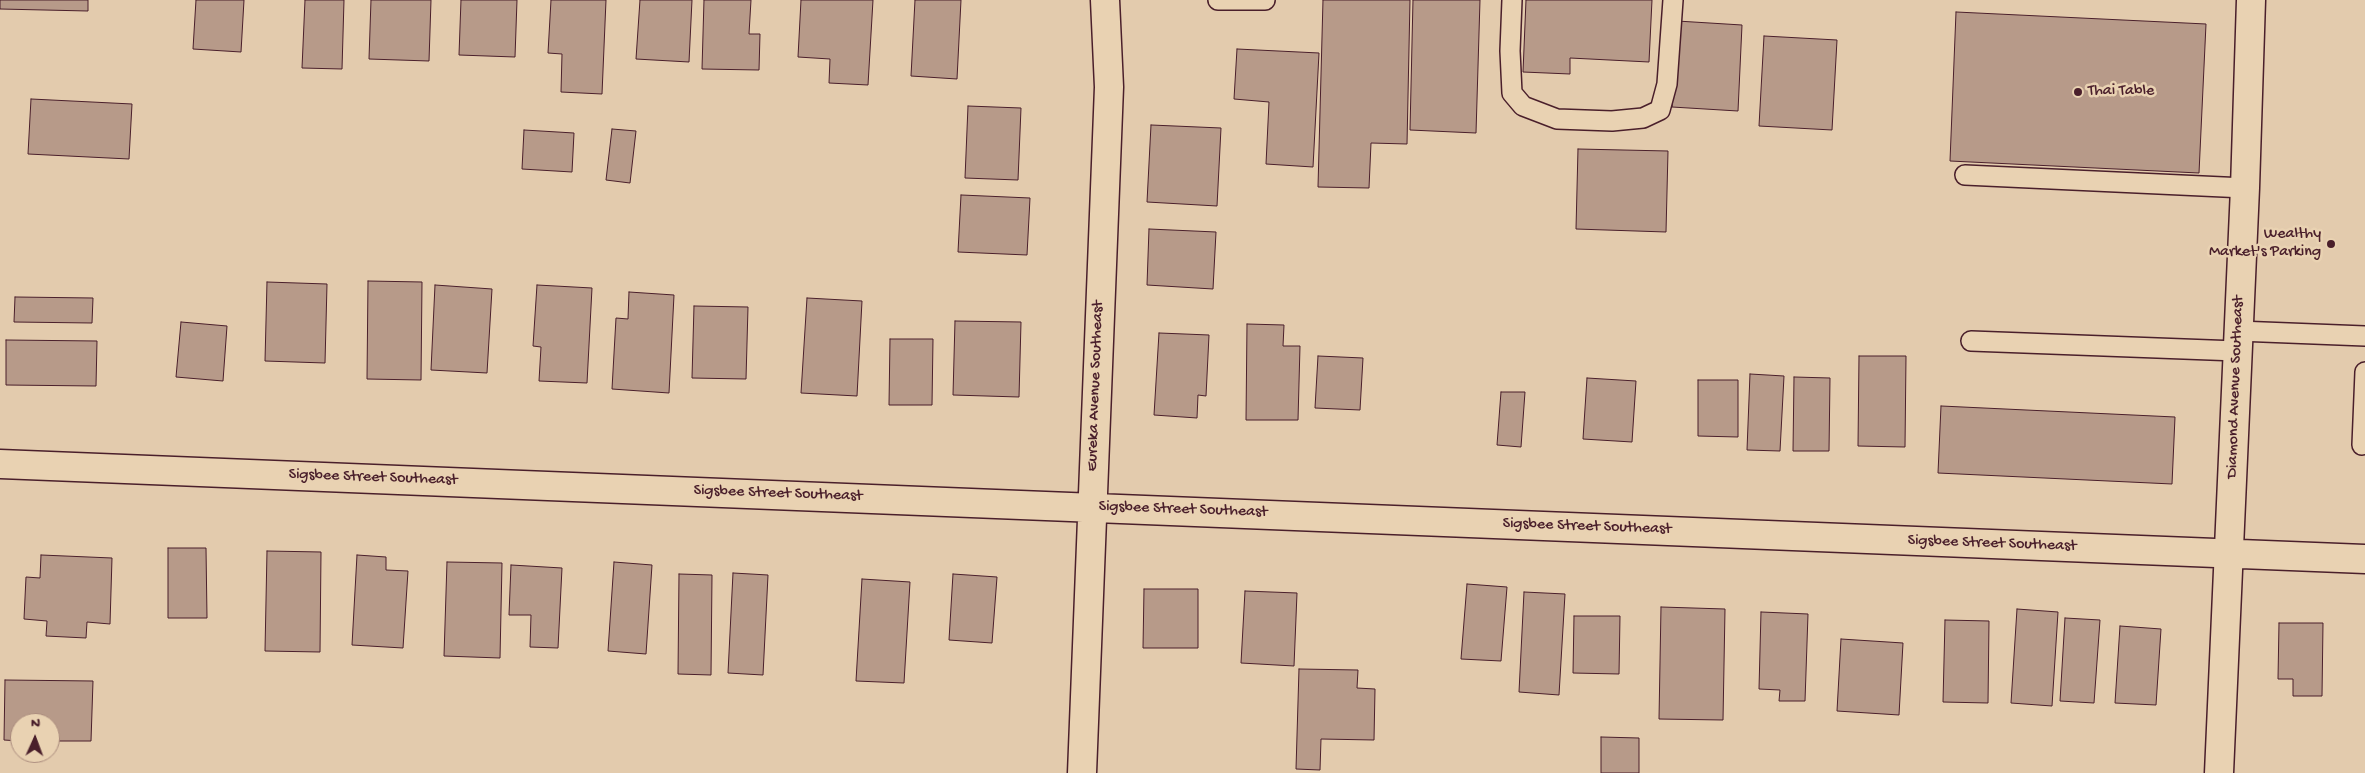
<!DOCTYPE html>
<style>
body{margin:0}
#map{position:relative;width:2365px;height:773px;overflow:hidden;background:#e3cbad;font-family:"Gochi Hand",sans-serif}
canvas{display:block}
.north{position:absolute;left:10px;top:713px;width:50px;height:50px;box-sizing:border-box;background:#e9d2b2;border:1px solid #a98a7c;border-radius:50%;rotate:2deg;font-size:14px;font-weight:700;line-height:20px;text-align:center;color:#4a1f2b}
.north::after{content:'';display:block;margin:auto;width:18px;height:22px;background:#4a1f2b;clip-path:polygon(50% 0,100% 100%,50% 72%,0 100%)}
</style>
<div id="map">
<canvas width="2365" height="773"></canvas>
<div class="north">N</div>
</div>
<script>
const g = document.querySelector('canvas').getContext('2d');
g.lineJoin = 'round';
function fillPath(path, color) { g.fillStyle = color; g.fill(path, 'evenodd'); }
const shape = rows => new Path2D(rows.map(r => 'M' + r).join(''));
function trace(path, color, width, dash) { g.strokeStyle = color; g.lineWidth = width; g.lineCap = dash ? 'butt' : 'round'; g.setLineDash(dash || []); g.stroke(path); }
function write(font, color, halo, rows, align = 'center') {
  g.font = font + ' "Gochi Hand",sans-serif'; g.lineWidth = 5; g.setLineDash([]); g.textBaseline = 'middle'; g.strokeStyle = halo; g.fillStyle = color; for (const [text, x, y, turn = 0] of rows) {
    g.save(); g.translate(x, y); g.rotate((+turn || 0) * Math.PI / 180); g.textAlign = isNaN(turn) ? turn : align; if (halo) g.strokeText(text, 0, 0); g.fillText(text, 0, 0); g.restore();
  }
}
const building = shape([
 [0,0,88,0,88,11,0,9,0,0],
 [196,0,244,0,241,52,193,49,196,0],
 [305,0,344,0,342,69,302,68,305,0],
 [371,0,431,0,429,61,369,59,371,0],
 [461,0,517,0,515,57,459,55,461,0],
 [551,0,606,0,602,94,561,92,562,54,548,53,551,0],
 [640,0,692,0,689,62,636,59,640,0],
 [704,0,751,0,749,34,760,34,759,70,702,69,704,0],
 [801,0,873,0,868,85,829,83,830,59,798,57,801,0],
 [915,0,961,0,957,79,911,76,915,0],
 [1323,0,1410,0,1407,144,1371,143,1369,188,1318,187,1323,0],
 [1413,0,1480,0,1476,133,1410,130,1413,0],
 [1526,0,1652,0,1649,62,1570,58,1570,74,1523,72,1526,0],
 [1956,12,2206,24,2199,173,1950,161,1956,12],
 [1677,21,1742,25,1738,111,1672,107,1677,21],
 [1764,36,1837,40,1832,130,1759,126,1764,36],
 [1237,49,1319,53,1313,167,1266,164,1269,102,1234,99,1237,49],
 [31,99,132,104,129,159,28,154,31,99],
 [968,106,1021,108,1018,180,965,178,968,106],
 [1151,125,1221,128,1217,206,1147,202,1151,125],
 [612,129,636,131,630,183,606,180,612,129],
 [524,130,574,133,572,172,522,169,524,130],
 [1578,149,1668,151,1666,232,1576,229,1578,149],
 [961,195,1030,198,1027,255,958,252,961,195],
 [1149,229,1216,232,1213,289,1147,285,1149,229],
 [368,281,422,282,421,380,367,379,368,281],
 [267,282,327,284,325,363,265,361,267,282],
 [435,285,492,289,487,373,431,370,435,285],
 [537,285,592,288,587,383,539,381,541,347,533,346,537,285],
 [629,292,674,295,669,393,612,389,616,318,628,319,629,292],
 [15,297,93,298,92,323,14,322,15,297],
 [807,298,862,301,857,396,801,393,807,298],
 [694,306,748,307,746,379,692,378,694,306],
 [955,321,1021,322,1019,397,953,395,955,321],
 [181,322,227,326,223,381,176,377,181,322],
 [1247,324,1284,325,1283,346,1300,346,1298,420,1246,420,1247,324],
 [1159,333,1209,335,1206,396,1198,395,1197,418,1154,415,1159,333],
 [890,339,933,339,932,405,889,405,890,339],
 [6,340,97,341,96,386,6,385,6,340],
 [1318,356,1363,358,1360,410,1315,408,1318,356],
 [1859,356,1906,356,1905,447,1858,446,1859,356],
 [1750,374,1784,376,1780,451,1747,450,1750,374],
 [1794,377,1830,378,1829,451,1793,451,1794,377],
 [1587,378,1636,381,1632,442,1583,439,1587,378],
 [1698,380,1738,380,1738,437,1698,436,1698,380],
 [1501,392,1525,392,1521,447,1497,445,1501,392],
 [1941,406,2175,417,2172,484,1938,473,1941,406],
 [168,548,206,548,207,618,168,618,168,548],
 [267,551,321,552,320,652,265,651,267,551],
 [41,555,112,558,110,624,87,622,86,638,46,636,47,621,24,619,26,577,40,578,41,555],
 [357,555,386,557,386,570,408,571,403,648,352,645,357,555],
 [447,562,502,563,500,658,444,656,447,562],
 [614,562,652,565,646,654,608,651,614,562],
 [511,565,562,568,558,648,530,647,531,615,509,615,511,565],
 [733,573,768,575,763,675,728,673,733,573],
 [679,574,712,575,711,675,678,674,679,574],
 [953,574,997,577,992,643,949,640,953,574],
 [862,579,910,582,904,683,856,681,862,579],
 [1467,584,1507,587,1501,661,1461,659,1467,584],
 [1144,589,1198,589,1198,648,1143,648,1144,589],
 [1245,591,1297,593,1294,666,1241,663,1245,591],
 [1524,592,1565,594,1559,695,1519,692,1524,592],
 [1661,607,1725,609,1723,720,1659,719,1661,607],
 [2017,609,2058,612,2052,706,2011,703,2017,609],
 [1761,612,1808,614,1805,701,1779,701,1780,690,1759,689,1761,612],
 [1574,616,1620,616,1619,674,1573,673,1574,616],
 [2065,618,2100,620,2094,703,2060,701,2065,618],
 [1945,620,1989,621,1988,703,1943,702,1945,620],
 [2279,623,2323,623,2322,696,2293,696,2293,679,2278,679,2279,623],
 [2120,626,2161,629,2156,705,2115,703,2120,626],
 [1841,639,1903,643,1899,715,1837,711,1841,639],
 [1299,669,1358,670,1357,688,1375,689,1374,740,1321,739,1320,770,1296,769,1299,669],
 [5,680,93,681,91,741,50,741,50,723,20,723,20,741,4,740,5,680],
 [1601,737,1639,738,1639,773,1601,773,1601,737]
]);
const service = shape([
 [1218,0,1265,0],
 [1512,0,1510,51,1512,93,1523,106,1557,119,1612,121,1643,118,1660,110,1667,84,1673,0],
 [1965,175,2245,188],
 [2238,331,2365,336],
 [1971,341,2237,351],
 [2362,445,2365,372]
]);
const minor = shape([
 [0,464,2365,559],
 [1082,773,1109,87,1105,0],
 [2219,773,2245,188,2251,0]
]);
const markers = [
 [2078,92,5,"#4a1f2b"],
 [2331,244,5,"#4a1f2b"]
];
const poiNames = [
 ["Thai Table",2088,92],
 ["Wealthy",2321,235,"right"],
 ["Market's Parking",2321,253,"right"]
];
const streetNames = [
 ["Eureka Avenue Southeast",1096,386,-88],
 ["Diamond Avenue Southeast",2236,387,-88],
 ["Sigsbee Street Southeast",373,478,2],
 ["Sigsbee Street Southeast",778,494,2],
 ["Sigsbee Street Southeast",1183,510,2],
 ["Sigsbee Street Southeast",1587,527,2],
 ["Sigsbee Street Southeast",1992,544,2]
];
fillPath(building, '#b79a89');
trace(building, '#4a1f2b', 1);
trace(service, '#4a1f2b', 22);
trace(minor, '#4a1f2b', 31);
trace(service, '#e9d2b2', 19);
trace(minor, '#e9d2b2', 28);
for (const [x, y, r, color] of markers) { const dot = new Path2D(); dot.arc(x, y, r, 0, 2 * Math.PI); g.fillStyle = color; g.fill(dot); trace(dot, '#e9d2b2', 2); }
write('16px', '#4a1f2b', '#e9d2b2', poiNames, 'left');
write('16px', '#4a1f2b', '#e9d2b2', streetNames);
</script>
